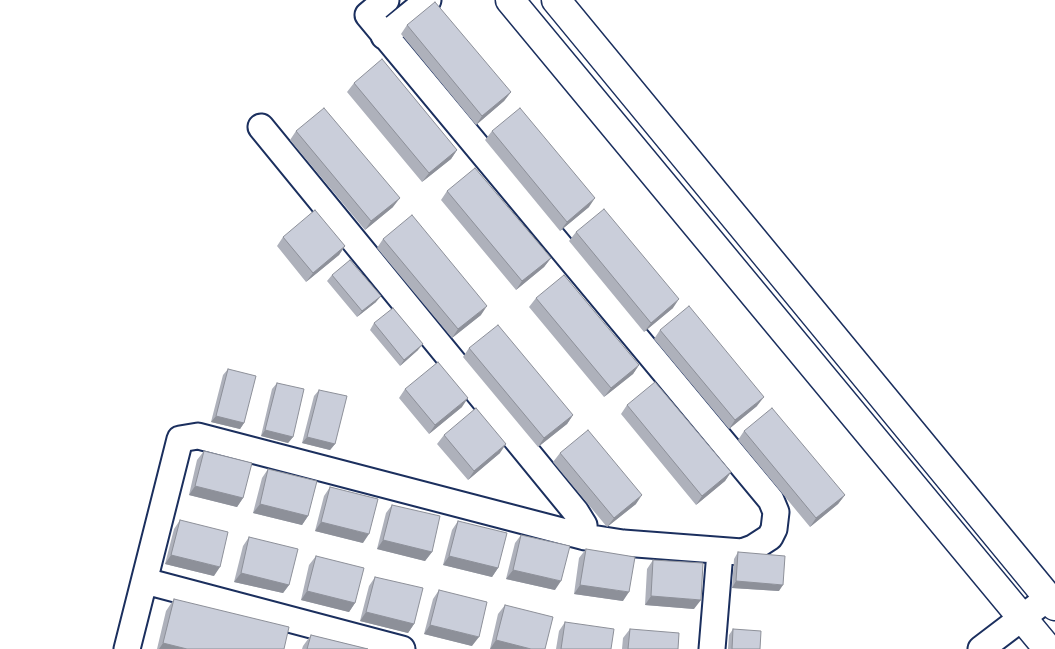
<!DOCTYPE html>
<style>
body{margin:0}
canvas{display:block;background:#fff}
</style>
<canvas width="1055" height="649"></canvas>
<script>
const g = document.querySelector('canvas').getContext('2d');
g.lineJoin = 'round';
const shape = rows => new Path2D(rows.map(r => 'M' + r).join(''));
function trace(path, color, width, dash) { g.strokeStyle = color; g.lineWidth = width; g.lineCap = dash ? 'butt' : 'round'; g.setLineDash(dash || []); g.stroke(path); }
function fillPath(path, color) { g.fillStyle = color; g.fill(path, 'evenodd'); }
const minor = shape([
 [384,36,428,0],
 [261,127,576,512,584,525,585,537],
 [145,581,402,649],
 [127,649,180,439,198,436,585,537,623,543,742,552,753,548,770,537,774,529,776,512,771,500,368,15,386,0],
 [712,649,720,552],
 [981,649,1048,598]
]);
const major = shape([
 [510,0,1048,649],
 [556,0,1055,606]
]);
const wall = shape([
 [407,25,511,92,504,101,476,125,401,34],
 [354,83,457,150,451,159,422,182,347,92],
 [296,131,393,207,365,230,290,140],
 [492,131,589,207,560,231,485,140],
 [447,191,551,258,544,267,516,290,441,200],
 [576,232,673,308,644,332,569,241],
 [283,237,345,246,339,255,306,282,277,246],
 [383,239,481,315,452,338,377,248],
 [332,275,376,302,357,317,327,281],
 [536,298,639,365,633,374,604,397,529,307],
 [374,323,418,350,400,366,370,330],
 [660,330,757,406,729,429,654,339],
 [469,348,573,415,567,424,538,447,463,357],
 [228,369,244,423,240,429,211,422,223,375],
 [277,383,293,437,288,443,261,436,272,389],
 [405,389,462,407,429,434,399,398],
 [319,390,335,444,330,450,302,443,314,396],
 [627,405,731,472,725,481,696,505,621,414],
 [744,431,845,495,838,504,810,527,738,440],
 [444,435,500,453,468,480,437,444],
 [204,451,243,498,237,507,189,495,197,460],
 [560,453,636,504,607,527,553,462],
 [268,469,308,516,302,525,253,513,262,478],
 [330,487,363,543,315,531,324,496],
 [392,505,432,552,425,561,377,549,386,513],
 [180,520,214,576,165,564,174,529],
 [458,521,498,568,492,577,443,565,452,530],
 [521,535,555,590,506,579,515,543],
 [249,537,289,585,283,593,234,582,243,546],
 [586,549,623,601,574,594,579,558],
 [738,552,779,591,732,588,734,559],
 [316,556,355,603,349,612,301,600,309,565],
 [653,560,694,609,645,605,647,569],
 [375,577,414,624,408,633,360,621,369,586],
 [439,590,472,646,424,634,433,599],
 [174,599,284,649,157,649,166,611],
 [505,605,545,649,490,649,498,614],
 [565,622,611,649,556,649,559,631],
 [630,629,678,649,622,649,623,638],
 [733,629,760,649,728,649,729,635],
 [311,635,368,649,302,649,303,646]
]);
const shadedWall = shape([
 [511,92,504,101,476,125,482,116],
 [457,150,451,159,422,182,429,173],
 [400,198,393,207,365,230,371,221],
 [595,198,589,207,560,231,567,222],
 [345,246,339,255,306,282,313,273],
 [551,258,544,267,516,290,522,281],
 [381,296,376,302,357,317,362,311],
 [679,299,673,308,644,332,651,323],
 [487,306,481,315,452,338,458,329],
 [423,344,418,350,400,366,404,360],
 [639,365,633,374,604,397,611,388],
 [764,397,757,406,729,429,735,420],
 [468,398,462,407,429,434,435,425],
 [573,415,567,424,538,447,544,438],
 [216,416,244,423,240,429,211,422],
 [265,430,293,437,288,443,261,436],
 [307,437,335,444,330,450,302,443],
 [506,444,500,453,468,480,474,471],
 [731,472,725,481,696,505,702,496],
 [195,486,243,498,237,507,189,495],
 [642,495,636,504,607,527,614,518],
 [845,495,838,504,810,527,816,518],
 [260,504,308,516,302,525,253,513],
 [321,522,369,534,363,543,315,531],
 [383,540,432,552,425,561,377,549],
 [171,555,220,567,214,576,165,564],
 [449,556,498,568,492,577,443,565],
 [513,570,561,581,555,590,506,579],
 [241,573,289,585,283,593,234,582],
 [736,581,783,585,779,591,732,588],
 [580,585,629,592,623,601,574,594],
 [307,591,355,603,349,612,301,600],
 [651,596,701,600,694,609,645,605],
 [366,612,414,624,408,633,360,621],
 [430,625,479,637,472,646,424,634],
 [496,640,531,649,490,649],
 [163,643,187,649,159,649]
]);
const building = shape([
 [435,2,511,92,482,116,407,25,435,2],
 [382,59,457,150,429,173,354,83,382,59],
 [324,108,400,198,371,221,296,131,324,108],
 [520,108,595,198,567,222,492,131,520,108],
 [475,168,551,258,522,281,447,191,475,168],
 [604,209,679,299,651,323,576,232,604,209],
 [315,210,345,246,313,273,283,237,315,210],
 [412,215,487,306,458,329,383,239,412,215],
 [350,260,381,296,362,311,332,275,350,260],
 [564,275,639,365,611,388,536,298,564,275],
 [689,306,764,397,735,420,660,330,689,306],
 [393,308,423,344,404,360,374,323,393,308],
 [498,325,573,415,544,438,469,348,498,325],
 [438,362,468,398,435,425,405,389,438,362],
 [228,369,256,376,244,423,216,416,228,369],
 [655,382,731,472,702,496,627,405,655,382],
 [277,383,304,389,293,437,265,430,277,383],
 [319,390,347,396,335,444,307,437,319,390],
 [476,408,506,444,474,471,444,435,476,408],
 [772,408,845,495,816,518,744,431,772,408],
 [588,430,642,495,614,518,560,453,588,430],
 [204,451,252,463,243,498,195,486,204,451],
 [268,469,317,481,308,516,260,504,268,469],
 [330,487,378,499,369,534,321,522,330,487],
 [392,505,440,516,432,552,383,540,392,505],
 [180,520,228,532,220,567,171,555,180,520],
 [458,521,507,533,498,568,449,556,458,521],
 [521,535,570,546,561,581,513,570,521,535],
 [249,537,298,549,289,585,241,573,249,537],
 [586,549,635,557,629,592,580,585,586,549],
 [738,552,785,556,783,585,736,581,738,552],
 [316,556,364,568,355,603,307,591,316,556],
 [653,560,703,563,701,600,651,596,653,560],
 [375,577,423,588,414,624,366,612,375,577],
 [439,590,487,602,479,637,430,625,439,590],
 [174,599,289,627,284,649,187,649,163,643,174,599],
 [505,605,553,617,545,649,531,649,496,640,505,605],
 [565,622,614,629,611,649,561,649,565,622],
 [630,629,679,633,678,649,628,649,630,629],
 [733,629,761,631,760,649,732,649,733,629],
 [311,635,368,649,307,649,311,635]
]);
trace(minor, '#1b2f5e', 29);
trace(major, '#1b2f5e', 31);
trace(minor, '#fff', 25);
trace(major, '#fff', 28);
fillPath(wall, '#aeb1bb');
fillPath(shadedWall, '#8d9099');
fillPath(building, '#caceda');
trace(building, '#8d9099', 1);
</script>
